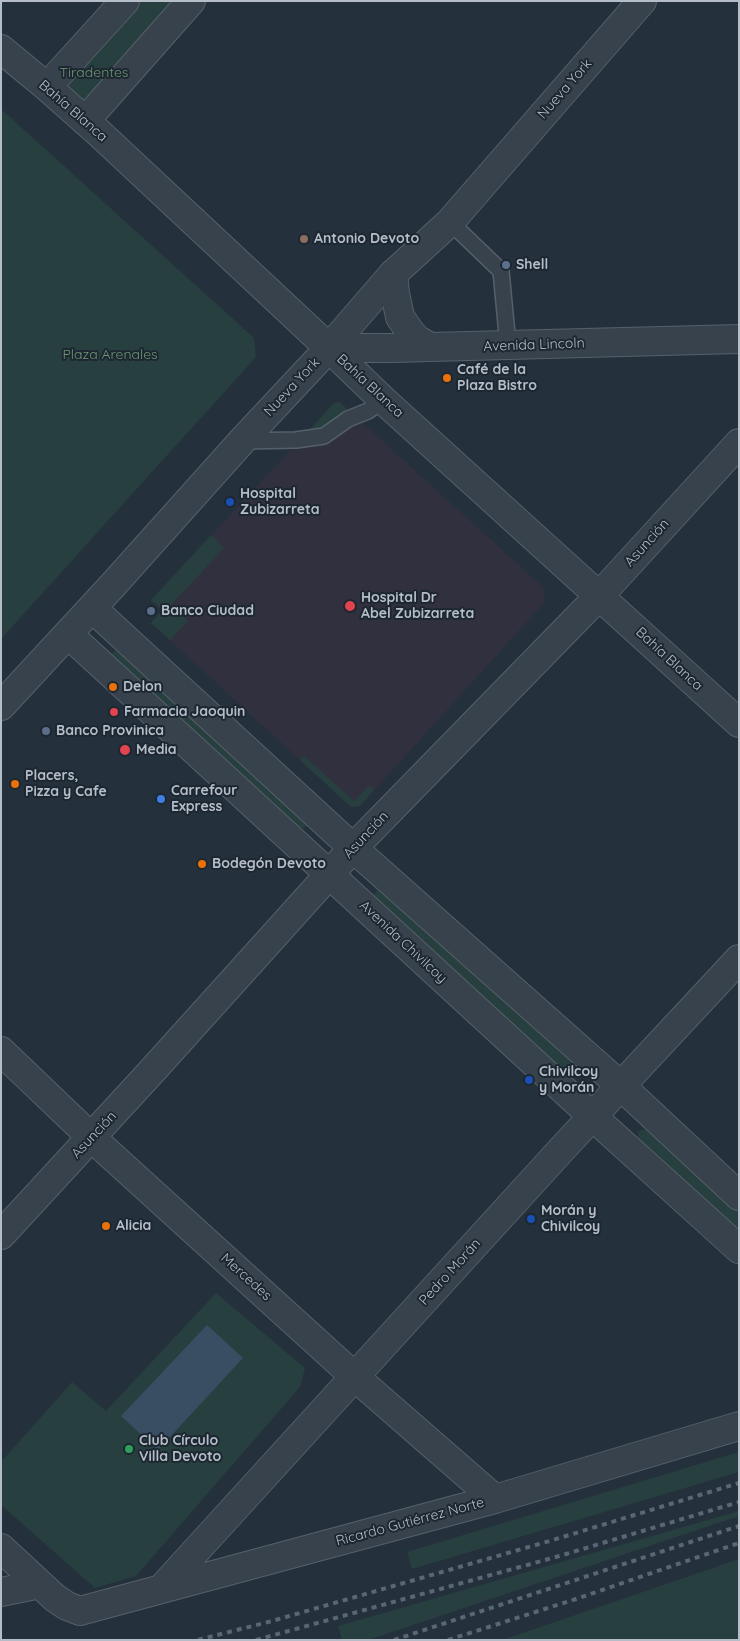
<!DOCTYPE html>
<meta charset="utf-8">
<style>
body{margin:0}
#map{position:relative;width:740px;height:1641px;overflow:hidden;background:#24313c;font-family:Quicksand,sans-serif}
canvas{display:block}
.frame{position:absolute;inset:0;border:2px solid #b4bdc8;pointer-events:none}
</style>
<div id="map">
<canvas width="740" height="1641"></canvas>
<div class="frame"></div>
</div>
<script>
const g = document.querySelector('canvas').getContext('2d');
g.lineJoin = 'round';
function fillPath(path, color) { g.fillStyle = color; g.fill(path, 'evenodd'); }
const shape = rows => new Path2D(rows.map(r => 'M' + r).join(''));
function trace(path, color, width, dash) { g.strokeStyle = color; g.lineWidth = width; g.lineCap = dash ? 'butt' : 'round'; g.setLineDash(dash || []); g.stroke(path); }
function write(font, color, halo, rows, align = 'center') {
  g.font = font + ' Quicksand,sans-serif'; g.lineWidth = 4; g.setLineDash([]); g.textBaseline = 'middle'; g.strokeStyle = halo; g.fillStyle = color; for (const [text, x, y, turn = 0] of rows) {
    g.save(); g.translate(x, y); g.rotate((+turn || 0) * Math.PI / 180); g.textAlign = isNaN(turn) ? turn : align; if (halo) g.strokeText(text, 0, 0); g.fillText(text, 0, 0); g.restore();
  }
}
const medical = shape([
 [337,402,341,403,544,588,545,602,360,806,351,807,151,623,162,610,151,600,334,403]
]);
const green = shape([
 [125,1,191,1,85,121,47,87],
 [1,109,254,338,256,357,1,639],
 [339,402,347,409,342,414,321,430,303,437,334,403],
 [211,535,224,548,171,605,188,621,170,640,151,623,162,610,151,600],
 [118,650,307,822,307,825,304,828,298,829,111,655,114,651],
 [304,756,354,801,369,786,374,790,360,806,351,807,300,760],
 [378,890,380,890,571,1059,571,1065,568,1068,562,1069,557,1065,376,901,374,894],
 [646,1129,651,1131,739,1211,739,1230,639,1140,638,1132,641,1130],
 [216,1293,305,1368,300,1387,136,1576,95,1588,1,1505,1,1462,72,1382,106,1411],
 [739,1452,739,1472,412,1569,407,1552],
 [739,1511,739,1516,368,1640,342,1640,338,1626],
 [739,1559,739,1640,502,1640,640,1593]
]);
const water = shape([
 [207,1325,243,1358,158,1450,121,1416]
]);
const service = shape([
 [450,222,501,271,508,345],
 [242,441,296,440,324,436,348,419,368,411,383,400]
]);
const minor = shape([
 [642,1,450,222,393,274,329,348,383,400,739,723],
 [1,1051,92,1138,355,1377,495,1499],
 [1,1235,152,1071,353,848,600,595,739,443],
 [1,1548,55,1598,67,1606,80,1611,495,1499,739,1426],
 [162,1588,562,1149,739,959],
 [1,1592,40,1584]
]);
const tertiary = shape([
 [1,49,47,87,99,133,329,348],
 [47,87,125,1],
 [85,121,191,1],
 [393,274,395,293,400,317,411,333,418,340,430,347],
 [329,348,392,348,739,339],
 [92,608,353,848,621,1086,739,1196],
 [68,634,592,1116,739,1249],
 [1,706,113,585,242,441,329,348]
]);
const rail = shape([
 [198,1640,272,1621,553,1540,739,1483],
 [256,1640,556,1557,739,1502],
 [394,1640,739,1526],
 [448,1640,576,1599,739,1543]
]);
const markers = [
 [304,239,5,"#8d6e63"],
 [506,265,5,"#5c6f8a"],
 [447,378,5,"#e8710a"],
 [230,502,5,"#1a4fb4"],
 [350,606,6,"#e0444e"],
 [151,611,5,"#5c6f8a"],
 [113,687,5,"#e8710a"],
 [114,712,5,"#e0444e"],
 [46,731,5,"#5c6f8a"],
 [125,750,6,"#e0444e"],
 [15,784,5,"#e8710a"],
 [161,799,5,"#3f7fe0"],
 [202,864,5,"#e8710a"],
 [529,1080,5,"#1a4fb4"],
 [531,1219,5,"#1a4fb4"],
 [106,1226,5,"#e8710a"],
 [129,1449,5,"#2e9e5b"]
];
const parkNames = [
 ["Tiradentes",94,73],
 ["Plaza Arenales",110,355]
];
const streetNames = [
 ["Nueva York",565,89,-49],
 ["Bahía Blanca",73,111,41],
 ["Avenida Lincoln",534,345,-2],
 ["Bahía Blanca",370,386,43],
 ["Nueva York",292,387,-47],
 ["Asunción",647,543,-48],
 ["Bahía Blanca",669,659,43],
 ["Asunción",366,835,-47],
 ["Avenida Chivilcoy",403,942,43],
 ["Asunción",94,1135,-47],
 ["Pedro Morán",450,1272,-48],
 ["Mercedes",246,1277,42],
 ["Ricardo Gutiérrez Norte",410,1522,-15]
];
const poiNames = [
 ["Antonio Devoto",314,239],
 ["Shell",516,265],
 ["Café de la",457,370],
 ["Plaza Bistro",457,386],
 ["Hospital",240,494],
 ["Zubizarreta",240,510],
 ["Hospital Dr",361,598],
 ["Abel Zubizarreta",361,614],
 ["Banco Ciudad",161,611],
 ["Delon",123,687],
 ["Farmacia Jaoquin",124,712],
 ["Banco Provinica",56,731],
 ["Media",136,750],
 ["Placers,",25,776],
 ["Pizza y Cafe",25,792],
 ["Carrefour",171,791],
 ["Express",171,807],
 ["Bodegón Devoto",212,864],
 ["Chivilcoy",539,1072],
 ["y Morán",539,1088],
 ["Morán y",541,1211],
 ["Chivilcoy",541,1227],
 ["Alicia",116,1226],
 ["Club Círculo",139,1441],
 ["Villa Devoto",139,1457]
];
fillPath(medical, '#31303e');
fillPath(green, '#273f3e');
fillPath(water, '#394e63');
trace(service, '#56606a', 18);
trace(minor, '#56606a', 30);
trace(tertiary, '#56606a', 30);
trace(service, '#38424c', 15);
trace(minor, '#38424c', 28);
trace(tertiary, '#38424c', 28);
trace(rail, '#5a6773', 4, [5, 5]);
for (const [x, y, r, color] of markers) { const dot = new Path2D(); dot.arc(x, y, r, 0, 2 * Math.PI); g.fillStyle = color; g.fill(dot); trace(dot, '#1d2731', 2); }
write('14px', '#6c9872', '#1d2731', parkNames);
write('14px', '#b4bdc8', '#1d2731', streetNames);
write('bold 14px', '#b4bdc8', '#1d2731', poiNames, 'left');
</script>
